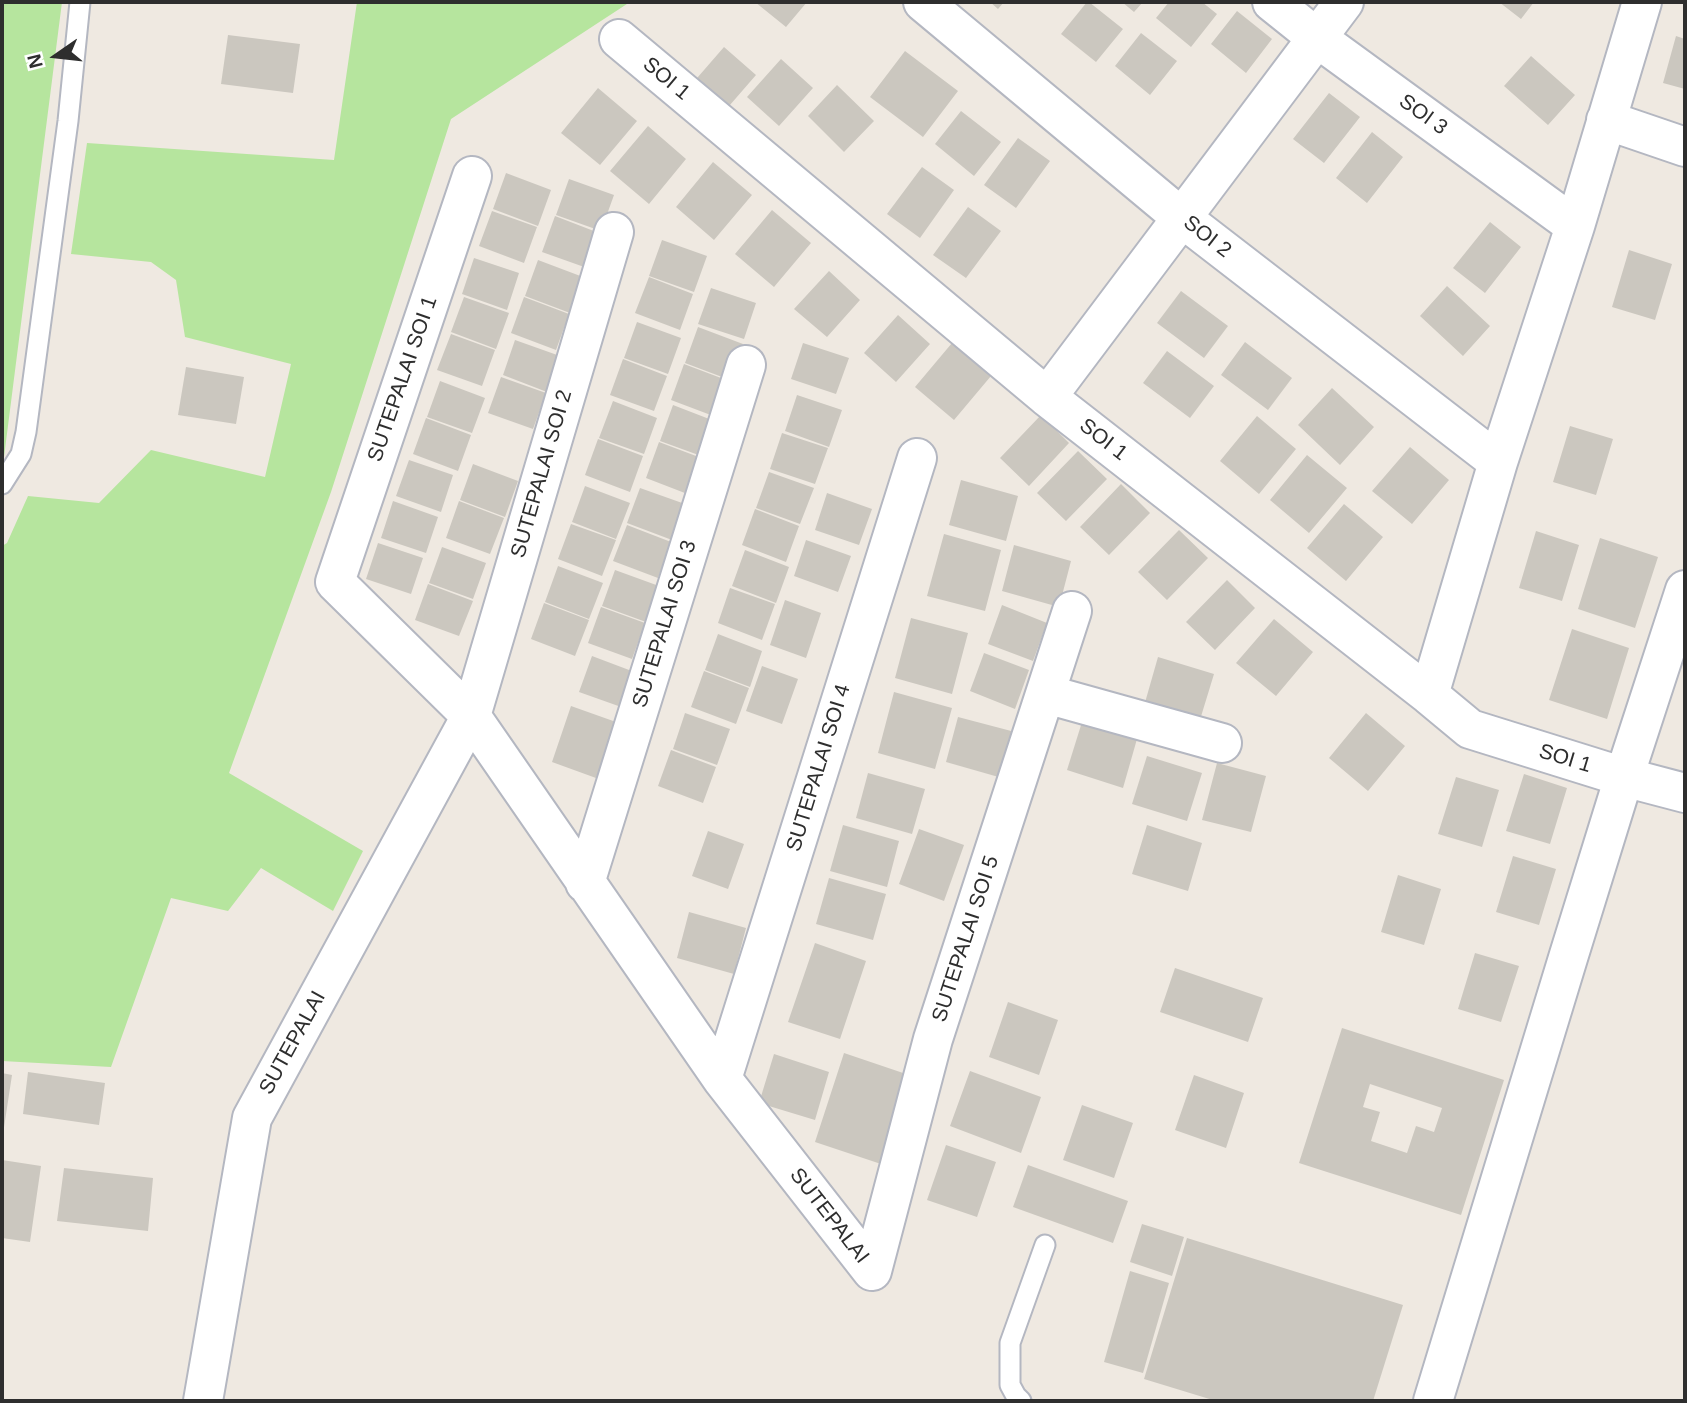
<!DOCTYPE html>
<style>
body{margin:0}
#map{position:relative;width:1687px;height:1403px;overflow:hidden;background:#efe9e1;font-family:Helvetica,sans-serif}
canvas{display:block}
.frame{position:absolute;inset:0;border:4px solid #2e2e2e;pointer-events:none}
.north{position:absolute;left:21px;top:21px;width:70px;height:70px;-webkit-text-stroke:5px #fff;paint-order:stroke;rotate:256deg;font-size:19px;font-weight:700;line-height:28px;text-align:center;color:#2e2e2e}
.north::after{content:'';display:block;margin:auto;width:24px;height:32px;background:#2e2e2e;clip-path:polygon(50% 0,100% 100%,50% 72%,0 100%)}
</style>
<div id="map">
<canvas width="1687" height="1403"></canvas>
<div class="frame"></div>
<div class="north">N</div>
</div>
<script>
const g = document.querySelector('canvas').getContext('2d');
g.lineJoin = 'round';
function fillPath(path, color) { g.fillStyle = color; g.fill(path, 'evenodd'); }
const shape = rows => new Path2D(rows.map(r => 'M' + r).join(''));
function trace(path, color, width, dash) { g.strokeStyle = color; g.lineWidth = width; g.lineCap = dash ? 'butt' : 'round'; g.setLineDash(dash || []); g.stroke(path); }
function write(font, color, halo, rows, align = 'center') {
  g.font = font + ' Helvetica,sans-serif'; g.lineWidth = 7; g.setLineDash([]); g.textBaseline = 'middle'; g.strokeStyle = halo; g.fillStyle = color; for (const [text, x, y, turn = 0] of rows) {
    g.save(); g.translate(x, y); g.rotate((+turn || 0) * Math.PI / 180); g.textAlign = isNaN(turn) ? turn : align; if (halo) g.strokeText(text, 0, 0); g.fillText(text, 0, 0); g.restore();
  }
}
const green = shape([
 [2,2,62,2,4,457,2,460],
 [357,2,630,2,451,119,331,492,229,773,363,851,333,911,261,868,228,911,171,898,111,1067,2,1061,2,546,7,543,28,496,99,503,151,450,265,477,291,364,185,337,176,280,151,262,71,254,87,143,334,160]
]);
const building = shape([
 [755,2,807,2,786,27],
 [990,2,1004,2,998,9],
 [1087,2,1089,2,1123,29,1096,62,1061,34],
 [1122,2,1143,2,1134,12],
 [1169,2,1202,2,1217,14,1191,47,1156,18],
 [1499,2,1534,2,1521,19],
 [1237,11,1272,39,1246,73,1211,44],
 [1141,33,1177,61,1150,95,1115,66],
 [228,35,300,44,293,93,221,84],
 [1676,36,1685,39,1685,89,1663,83],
 [724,47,756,75,723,113,691,85],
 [905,51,958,91,923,137,870,97],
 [1531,56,1575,95,1548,125,1504,86],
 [781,59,813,88,779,126,747,97],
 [837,85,874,121,844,152,808,116],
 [598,88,637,121,600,165,561,133],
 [1329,93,1360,117,1324,163,1293,139],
 [961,111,1001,142,974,176,935,144],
 [648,126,686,159,649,204,610,171],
 [1372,132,1403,157,1367,203,1336,178],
 [1018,138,1050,161,1016,208,984,185],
 [713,162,752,195,714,240,676,207],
 [922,167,954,190,920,238,887,214],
 [506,173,551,190,538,226,493,209],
 [569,179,614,195,601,231,556,215],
 [968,207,1001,231,966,278,933,255],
 [772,210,811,243,774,287,735,254],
 [492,211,537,227,524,263,479,246],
 [555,216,599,233,587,268,542,252],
 [1490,222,1521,247,1485,293,1453,268],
 [662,240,707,256,694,292,649,276],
 [1629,250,1672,264,1655,320,1612,307],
 [474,258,519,273,507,310,462,294],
 [538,260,583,277,570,313,525,296],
 [829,271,860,300,827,337,794,309],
 [649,277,693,294,680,330,635,313],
 [1447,286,1490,326,1463,356,1420,316],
 [711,288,756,303,744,339,698,324],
 [1181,291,1228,326,1204,358,1157,323],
 [464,297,509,313,496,349,451,332],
 [524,297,569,314,556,350,511,333],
 [898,315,930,344,896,382,864,353],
 [637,322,681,338,668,374,624,358],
 [698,327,743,344,730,380,685,363],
 [451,334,495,350,482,386,437,370],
 [515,340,560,356,547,392,503,375],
 [1245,342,1292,378,1268,410,1221,375],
 [803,343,849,358,836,394,791,379],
 [952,343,991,376,954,420,915,387],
 [1167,351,1214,386,1190,418,1143,383],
 [623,359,667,376,654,411,610,395],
 [684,364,729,381,716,417,671,400],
 [186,367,244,377,236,424,178,415],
 [501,377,546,393,533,429,488,413],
 [440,381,485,398,472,433,427,417],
 [1332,388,1374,427,1340,465,1298,425],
 [797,395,842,410,829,447,785,431],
 [613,401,657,418,644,454,599,438],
 [673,405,717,422,704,457,660,441],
 [1041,415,1069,443,1029,486,1000,458],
 [1257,416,1296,449,1259,494,1220,461],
 [426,418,471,435,458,471,413,454],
 [1570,426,1613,439,1596,495,1553,482],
 [782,433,828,448,815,484,770,469],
 [598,439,643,456,630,492,585,475],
 [659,442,704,459,690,495,646,478],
 [1410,447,1449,480,1412,524,1372,491],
 [1078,451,1107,479,1066,521,1037,493],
 [1307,455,1347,488,1309,533,1270,500],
 [409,460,453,475,441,512,396,496],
 [473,464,518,481,505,517,460,500],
 [769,472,814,488,800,524,756,508],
 [961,480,1018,496,1006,541,949,525],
 [1121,484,1150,513,1109,555,1080,527],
 [585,486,630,503,616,539,572,522],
 [640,488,685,504,672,540,627,523],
 [827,493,872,509,859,545,815,530],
 [393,501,438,517,426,553,381,538],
 [459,501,504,518,490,554,446,538],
 [1344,504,1383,537,1346,581,1307,548],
 [755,509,799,526,786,562,742,545],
 [571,524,616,540,602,576,558,559],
 [627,525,671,542,658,578,613,561],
 [1179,530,1208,558,1167,600,1138,572],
 [1536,531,1579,545,1562,601,1519,588],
 [944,534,1001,550,985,611,927,596],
 [1600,538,1658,557,1635,628,1578,609],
 [806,540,851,556,838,592,794,576],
 [378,543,423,558,411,594,366,579],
 [1014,545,1071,561,1059,607,1002,591],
 [442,547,486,563,473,599,429,583],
 [745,550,789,567,776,603,732,586],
 [558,566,603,583,589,619,545,602],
 [615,570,659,586,646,622,602,606],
 [1227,580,1255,608,1215,650,1186,622],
 [428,584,473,601,459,636,415,620],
 [730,588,775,604,762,640,718,623],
 [785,600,821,613,806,658,770,645],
 [544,603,589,620,575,656,531,639],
 [1002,605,1047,623,1033,661,988,644],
 [601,607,645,623,632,659,588,643],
 [911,618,968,633,952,694,895,678],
 [1274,619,1313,652,1276,696,1236,663],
 [1572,629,1629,648,1607,719,1549,700],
 [718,634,762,651,750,687,705,670],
 [984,653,1029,670,1015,709,970,691],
 [592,656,637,673,624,708,579,692],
 [1158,657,1214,674,1199,723,1144,706],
 [762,666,798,679,782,724,746,711],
 [704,671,749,688,736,724,691,707],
 [894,692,952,708,935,769,878,753],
 [571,706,616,722,596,778,552,762],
 [685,713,730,729,717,765,673,749],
 [1366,713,1405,746,1368,791,1329,758],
 [958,717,1015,732,1002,778,946,762],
 [1082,722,1137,739,1123,788,1067,770],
 [671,750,716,767,703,803,658,786],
 [1147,756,1202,773,1187,821,1132,804],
 [1217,763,1266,776,1251,832,1202,820],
 [868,773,925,789,912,834,856,818],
 [1524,774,1567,788,1550,844,1506,831],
 [1456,777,1499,790,1482,847,1438,834],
 [843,825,899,841,887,887,830,871],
 [1147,825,1202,843,1188,891,1132,874],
 [919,829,964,845,944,901,899,884],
 [708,831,744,844,728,889,692,876],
 [1513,856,1556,869,1539,925,1496,912],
 [1398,875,1441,889,1424,945,1381,932],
 [829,878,886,894,873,940,816,924],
 [689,912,746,928,734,974,677,958],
 [815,943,866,961,840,1039,788,1022],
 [1475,953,1519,966,1501,1022,1458,1009],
 [1175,968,1263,998,1248,1042,1160,1012],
 [1008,1002,1058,1020,1039,1075,989,1057],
 [1342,1028,1504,1080,1461,1215,1299,1163],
 [1370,1084,1442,1108,1434,1132,1416,1126,1407,1153,1371,1141,1380,1112,1363,1107],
 [844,1053,909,1075,881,1164,815,1142],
 [774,1054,829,1072,815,1120,759,1103],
 [970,1071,1041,1097,1021,1153,950,1126],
 [28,1072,105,1083,99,1125,23,1114],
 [2,1073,12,1075,3,1134,2,1134],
 [1194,1075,1244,1093,1226,1148,1175,1130],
 [1082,1105,1133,1123,1114,1178,1063,1160],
 [946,1145,996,1162,977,1217,927,1200],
 [2,1160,41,1166,30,1242,2,1238],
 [1028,1165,1128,1201,1113,1243,1013,1207],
 [64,1168,153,1178,148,1231,57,1221],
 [1142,1224,1184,1237,1172,1276,1130,1262],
 [1187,1238,1403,1305,1373,1401,1216,1401,1144,1379],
 [1130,1271,1169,1283,1143,1373,1104,1362]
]);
const service = shape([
 [2,484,21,454,26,432,68,121,80,2],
 [1021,1401,1016,1396,1010,1385,1010,1343,1045,1245]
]);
const minor = shape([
 [923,2,1182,218,1498,462],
 [1272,2,1317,38,1575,226],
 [619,39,1047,397,1429,695,1470,729,1624,777,1685,793],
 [1606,120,1685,147],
 [472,176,335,582,471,716,722,1079,872,1271],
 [1047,397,1344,2],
 [1046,694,1222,743],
 [1429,695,1498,462,1575,226,1642,2],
 [585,883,746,365],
 [722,1079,917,458],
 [872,1271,933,1039,1072,611],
 [203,1401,252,1118,471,716,614,232],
 [1433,1401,1568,958,1624,777,1685,590]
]);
const streetNames = [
 ["SOI 1",666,79,40],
 ["SOI 3",1423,115,36],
 ["SOI 2",1207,237,38],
 ["SUTEPALAI SOI 1",403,379,-71],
 ["SOI 1",1103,440,38],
 ["SUTEPALAI SOI 2",542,474,-74],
 ["SUTEPALAI SOI 3",665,624,-73],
 ["SOI 1",1565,759,17],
 ["SUTEPALAI SOI 4",819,768,-73],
 ["SUTEPALAI SOI 5",966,939,-72],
 ["SUTEPALAI",293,1043,-61],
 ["SUTEPALAI",829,1216,52]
];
fillPath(green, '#b6e59e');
fillPath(building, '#cbc7bf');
trace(service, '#b4b7c1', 23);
trace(minor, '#b4b7c1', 42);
trace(service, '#fff', 19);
trace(minor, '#fff', 38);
write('21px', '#2e2e2e', '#fff', streetNames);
</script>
